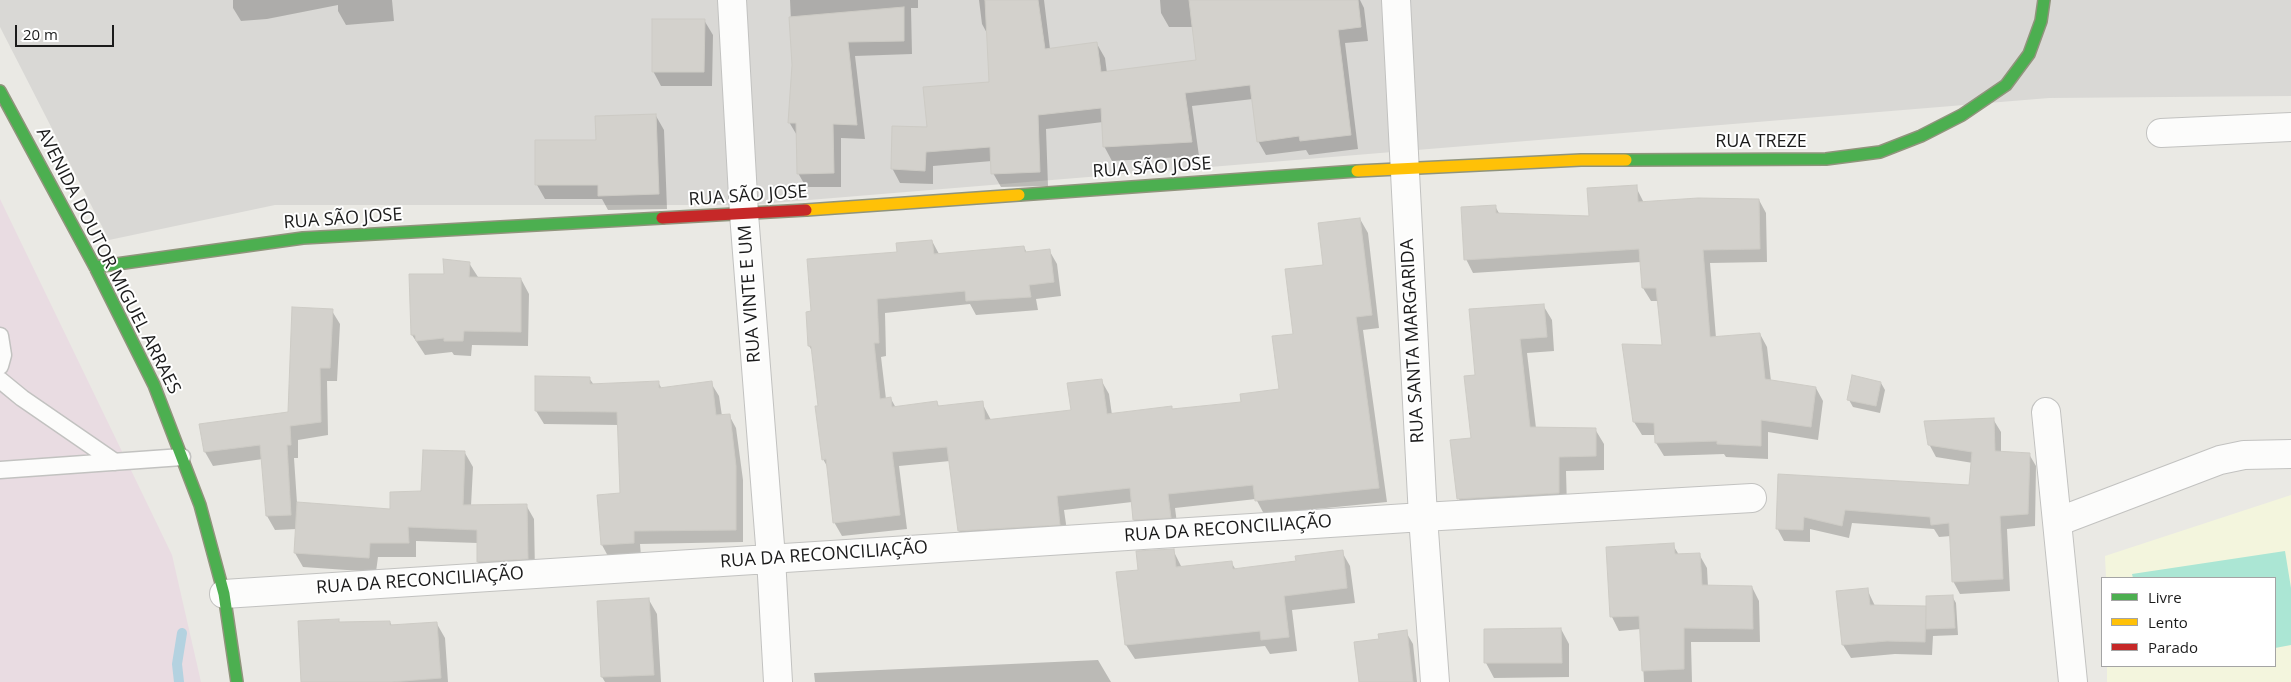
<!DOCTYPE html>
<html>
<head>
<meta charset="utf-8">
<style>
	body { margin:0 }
	#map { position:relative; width:2291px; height:682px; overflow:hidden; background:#eae9e4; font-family:"Open Sans",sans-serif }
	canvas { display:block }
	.legend { position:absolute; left:2101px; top:577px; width:175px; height:90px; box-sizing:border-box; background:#fff; border:1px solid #a4a4a4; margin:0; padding:6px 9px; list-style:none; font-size:15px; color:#1b1b1b }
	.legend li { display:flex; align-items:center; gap:10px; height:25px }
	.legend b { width:25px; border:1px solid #a4a4a4 }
	.scale { position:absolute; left:15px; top:25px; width:99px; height:22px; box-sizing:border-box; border:2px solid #1b1b1b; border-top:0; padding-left:6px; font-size:15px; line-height:18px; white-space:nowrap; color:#1b1b1b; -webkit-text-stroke:4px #fff; paint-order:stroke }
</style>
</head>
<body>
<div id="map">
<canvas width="2291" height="682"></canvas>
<ul class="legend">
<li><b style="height:6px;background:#4caf50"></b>Livre</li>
<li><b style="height:6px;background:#ffc107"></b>Lento</li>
<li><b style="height:6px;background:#c62828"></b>Parado</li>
</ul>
<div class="scale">20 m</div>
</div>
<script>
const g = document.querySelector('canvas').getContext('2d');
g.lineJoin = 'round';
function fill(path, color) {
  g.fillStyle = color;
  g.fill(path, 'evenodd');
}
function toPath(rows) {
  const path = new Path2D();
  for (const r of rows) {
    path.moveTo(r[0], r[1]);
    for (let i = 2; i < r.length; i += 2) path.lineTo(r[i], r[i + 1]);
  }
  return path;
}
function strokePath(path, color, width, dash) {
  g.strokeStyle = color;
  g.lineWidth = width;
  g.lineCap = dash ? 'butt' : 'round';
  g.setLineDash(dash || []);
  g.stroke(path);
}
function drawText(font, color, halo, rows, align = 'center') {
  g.font = font + ' "Open Sans",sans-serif';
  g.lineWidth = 4;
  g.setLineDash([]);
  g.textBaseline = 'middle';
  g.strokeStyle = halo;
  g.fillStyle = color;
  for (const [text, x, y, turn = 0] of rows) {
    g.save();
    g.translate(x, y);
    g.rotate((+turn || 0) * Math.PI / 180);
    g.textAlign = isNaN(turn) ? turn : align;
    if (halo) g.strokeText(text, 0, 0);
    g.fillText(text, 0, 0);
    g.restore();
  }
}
fill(toPath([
	[0,0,2291,0,2291,96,2049,98,748,205,275,205,109,240,0,27]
]), '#d9d8d5');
fill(toPath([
	[0,199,172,555,201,682,0,682]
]), '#e9dce2');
fill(toPath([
	[2291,495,2291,682,2107,682,2107,666,2275,666,2275,578,2106,578,2105,556]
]), '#f3f5dd');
fill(toPath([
	[2285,551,2291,588,2291,645,2275,648,2275,578,2133,578,2132,574]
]), '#abe6d4');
fill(toPath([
	[233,0,392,0,394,21,346,25,338,11,338,5,267,19,241,21,233,8],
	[790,0,918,0,918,8,911,8,912,54,855,56,865,139,841,138,841,187,806,187,798,173,798,137,789,122,793,65],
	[979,0,1044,0,1050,49,1097,44,1105,58,1107,73,1198,62,1194,27,1169,27,1161,13,1160,0,1360,0,1364,8,1368,41,1345,43,1358,149,1309,155,1306,150,1266,155,1258,141,1253,99,1192,106,1199,156,1112,161,1104,146,1103,122,1046,129,1048,186,1001,187,993,173,992,161,933,166,933,184,900,183,892,168,928,128,990,83,988,35,982,24],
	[704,20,713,35,712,86,661,86,653,71],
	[656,116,664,130,667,209,608,210,602,199,545,199,537,185,598,142],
	[1636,187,1644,203,1759,200,1766,213,1767,262,1710,263,1716,338,1760,334,1767,347,1771,381,1816,388,1823,401,1818,440,1768,432,1768,459,1726,457,1724,454,1664,456,1656,443,1656,435,1642,435,1634,422,1663,346,1659,301,1651,301,1643,288,1641,262,1473,273,1466,259,1495,206,1500,215,1590,218],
	[1360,219,1368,233,1379,328,1363,330,1387,502,1264,514,1256,499,1175,508,1178,531,1142,533,1134,520,1132,502,1064,510,1068,538,967,545,959,531,950,461,899,466,907,529,842,536,834,522,828,468,823,459,820,407,813,352,809,346,812,313,898,253,932,241,939,254,1024,247,1027,253,1049,250,1057,264,1061,296,1036,299,1038,310,976,315,970,304,885,313,886,356,881,357,886,399,891,399,896,408,937,402,939,407,982,403,991,420,1072,412,1101,380,1109,394,1112,415,1173,411,1243,403,1280,391,1294,335,1324,266],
	[469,263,478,277,521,279,529,294,528,346,472,345,471,356,454,355,452,352,425,355,412,335,445,275],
	[1543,305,1552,320,1554,351,1527,353,1536,428,1595,429,1604,444,1604,470,1566,471,1567,508,1467,513,1459,499,1452,442,1473,439,1476,376],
	[332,311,340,324,337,381,327,381,328,435,298,440,298,458,294,458,297,503,391,510,422,492,465,453,473,467,471,506,526,505,534,519,535,572,486,576,478,562,478,543,416,541,416,557,378,557,376,572,303,567,295,553,297,529,275,530,267,516,263,459,213,466,205,452,201,425,289,413],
	[536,377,589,378,594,385,658,382,662,389,711,383,719,396,722,416,729,415,736,428,743,480,743,542,640,544,641,556,609,558,602,545,621,494,619,425,544,424,536,411],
	[1881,383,1885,390,1880,413,1853,407,1849,400],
	[1993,419,2001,432,2001,453,2029,454,2036,466,2035,526,2007,529,2010,591,1960,594,1953,581,1951,536,1939,537,1934,529,1852,523,1849,538,1810,529,1810,542,1784,541,1777,528,1779,475,1970,486,1973,463,1936,457,1929,444],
	[1673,545,1679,555,1699,554,1707,568,1708,587,1752,587,1759,601,1760,642,1691,642,1692,682,1644,682,1641,629,1619,631,1612,617,1608,548],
	[1173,550,1182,568,1231,562,1236,570,1297,562,1342,552,1350,566,1355,603,1292,610,1297,651,1270,654,1265,646,1135,659,1126,645,1117,573,1140,571],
	[1867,589,1875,606,1925,607,1927,609,1952,596,1956,603,1958,635,1933,636,1932,655,1895,654,1851,658,1843,645,1837,592],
	[649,600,657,614,661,682,605,682,602,677],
	[338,620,340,623,390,622,392,626,437,624,445,638,448,682,303,682],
	[1561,629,1569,644,1569,677,1494,678,1486,663,1485,630],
	[1406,632,1413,644,1417,682,1360,682,1380,640],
	[1098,660,1111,682,815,682,814,673]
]), '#0003');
strokePath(toPath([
	[179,682,177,664,182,633]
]), '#b4d2e0', 10);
const building = toPath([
	[985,0,1038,0,1045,49,1097,42,1101,72,1196,60,1189,0,1358,0,1361,27,1338,30,1351,135,1300,141,1299,136,1257,142,1250,85,1185,93,1192,142,1103,147,1101,108,1038,115,1040,172,991,174,990,147,926,152,925,171,891,169,892,126,927,127,923,87,989,82,985,0],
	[904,7,904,41,848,42,857,125,833,124,834,173,797,174,796,123,788,123,792,65,789,17,904,7],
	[652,19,705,19,704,72,652,72,652,19],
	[656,114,659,194,598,196,598,185,535,185,535,140,596,140,595,116,656,114],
	[1637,185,1638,202,1698,198,1759,199,1760,249,1703,250,1710,337,1760,333,1765,379,1816,387,1811,427,1761,420,1761,446,1717,444,1717,441,1655,443,1654,423,1633,422,1622,344,1662,345,1656,288,1642,288,1639,249,1464,260,1461,207,1496,205,1496,213,1589,216,1587,188,1637,185],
	[1360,218,1372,315,1356,317,1379,488,1255,501,1253,485,1168,494,1171,518,1133,520,1130,488,1057,496,1060,525,958,531,947,447,892,452,900,515,833,523,826,459,822,460,815,406,818,406,811,346,808,346,806,312,811,311,807,259,897,252,896,243,932,240,934,254,1024,246,1025,252,1050,249,1054,282,1029,285,1031,297,966,301,965,291,877,299,879,343,874,343,880,399,891,397,892,407,937,401,938,406,983,401,985,420,1071,410,1067,383,1102,379,1107,414,1172,406,1172,409,1241,402,1240,394,1279,389,1272,336,1293,334,1285,269,1323,265,1318,223,1360,218],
	[443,259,470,262,469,277,521,278,521,332,464,331,463,341,444,341,444,338,416,341,415,335,411,335,409,274,444,274,443,259],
	[1544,304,1547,337,1520,339,1530,427,1596,428,1596,456,1559,457,1559,493,1457,499,1450,440,1471,438,1464,376,1475,375,1469,309,1544,304],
	[292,307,333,309,330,368,320,368,321,422,290,426,291,445,287,445,291,515,266,516,260,445,204,452,199,424,288,412,292,307],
	[1852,375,1881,382,1876,406,1847,400,1852,375],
	[535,376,590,377,590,384,659,381,659,388,712,381,716,415,730,414,736,466,736,530,634,531,634,543,601,545,597,495,620,493,617,412,535,411,535,376],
	[1994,418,1995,451,2030,453,2028,514,2000,516,2003,579,1952,582,1949,523,1931,525,1930,517,1845,510,1842,526,1804,517,1803,530,1776,529,1778,474,1969,485,1972,452,1928,445,1924,421,1994,418],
	[423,450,465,451,463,505,527,504,528,559,477,562,477,530,408,527,409,543,370,543,369,558,294,553,297,502,390,509,390,492,421,491,423,450],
	[1674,543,1675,554,1700,553,1702,585,1752,586,1753,629,1684,628,1684,669,1642,671,1639,616,1610,617,1606,547,1674,543],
	[1174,549,1176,567,1232,561,1233,569,1296,561,1295,556,1343,550,1347,588,1284,596,1289,637,1261,640,1260,631,1125,645,1116,572,1138,570,1136,551,1174,549],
	[1868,588,1870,605,1926,606,1925,642,1887,641,1842,645,1836,591,1868,588],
	[1953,595,1955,628,1926,629,1926,596,1953,595],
	[649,598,654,675,601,677,597,601,649,598],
	[339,619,339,622,390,621,390,625,437,622,441,678,391,682,301,682,298,621,339,619],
	[1561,628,1562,663,1484,663,1484,629,1561,628],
	[1407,630,1413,682,1359,682,1354,642,1379,639,1378,634,1407,630]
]);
fill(building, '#d3d1cc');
strokePath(building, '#cdcbc5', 1);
const lane = toPath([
	[0,336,3,355,0,366],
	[0,380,22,398,115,462],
	[0,470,182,457]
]);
const street = toPath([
	[732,0,744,214,771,558,778,682],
	[1396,0,1423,517,1435,682],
	[2161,133,2291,127],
	[2046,412,2073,682],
	[2057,522,2220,460,2244,455,2291,454],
	[224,594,1423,517,1752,498]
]);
const fast = toPath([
	[0,91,95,267,154,385,200,505,224,594,237,682],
	[1626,160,1826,159,1880,152,1921,136,1962,115,2006,85,2029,54,2041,21,2044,0],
	[1019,195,1357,171],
	[95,267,303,238,662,218]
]);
const slow = toPath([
	[1357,171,1581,160,1626,160],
	[806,210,1019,195]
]);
const jam = toPath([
	[662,218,806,210]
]);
strokePath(lane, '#c2c2c0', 19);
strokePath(street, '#c2c2c0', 30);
strokePath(fast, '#90947c', 14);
strokePath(slow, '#90947c', 14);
strokePath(jam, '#90947c', 14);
strokePath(lane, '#fcfcfb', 16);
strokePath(street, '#fcfcfb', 28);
strokePath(fast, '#4caf50', 11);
strokePath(slow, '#ffc107', 11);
strokePath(jam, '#c62828', 11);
drawText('18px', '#1b1b1b', '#fff', [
	["RUA TREZE",1761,142],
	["RUA SÃO JOSE",1152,168,-4],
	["RUA SÃO JOSE",748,196,-4],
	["RUA SÃO JOSE",343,219,-4],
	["AVENIDA DOUTOR MIGUEL ARRAES",108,261,63],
	["RUA VINTE E UM",750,294,-94],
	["RUA SANTA MARGARIDA",1413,341,-93],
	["RUA DA RECONCILIAÇÃO",1228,529,-4],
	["RUA DA RECONCILIAÇÃO",824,555,-4],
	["RUA DA RECONCILIAÇÃO",420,581,-4]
]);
</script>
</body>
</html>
